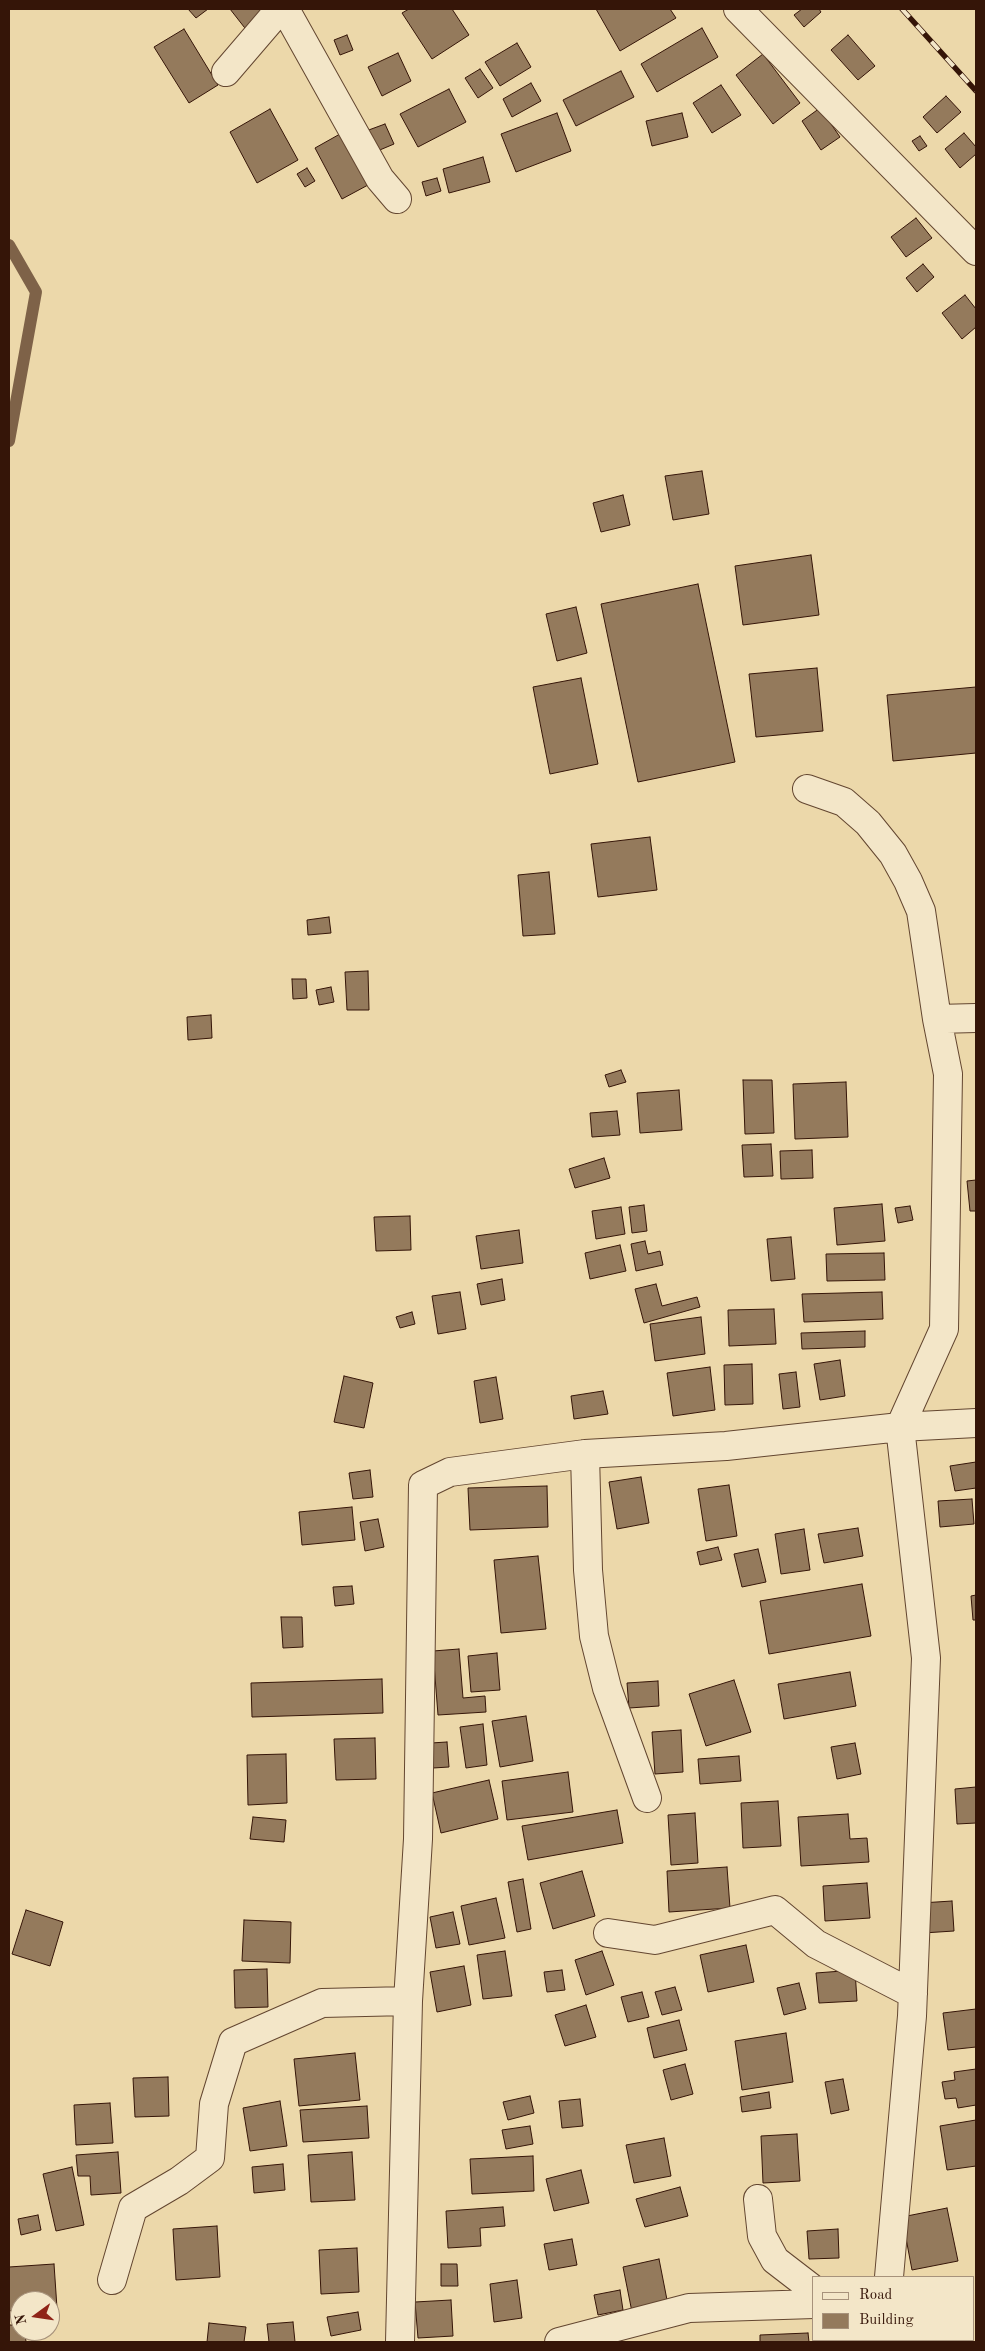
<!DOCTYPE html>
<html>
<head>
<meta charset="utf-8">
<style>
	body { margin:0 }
	#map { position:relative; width:985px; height:2351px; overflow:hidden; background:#ecd8aa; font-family:"Old Standard TT",serif }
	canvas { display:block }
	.frame { position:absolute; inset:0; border:10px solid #351508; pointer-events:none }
	.legend { position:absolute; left:812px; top:2276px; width:162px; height:65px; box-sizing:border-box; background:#f3e6c8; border:1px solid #a7927b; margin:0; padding:6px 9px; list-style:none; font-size:15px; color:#351508 }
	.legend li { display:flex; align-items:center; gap:10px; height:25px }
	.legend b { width:25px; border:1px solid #a7927b }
	.north { position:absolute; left:10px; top:2291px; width:50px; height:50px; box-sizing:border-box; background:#f3e6c8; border:1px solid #a7927b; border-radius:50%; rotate:256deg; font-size:14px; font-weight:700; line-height:20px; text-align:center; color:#351508 }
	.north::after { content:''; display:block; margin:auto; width:18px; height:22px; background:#8f2418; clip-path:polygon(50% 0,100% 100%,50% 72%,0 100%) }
</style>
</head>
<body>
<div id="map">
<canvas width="985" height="2351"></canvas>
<div class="frame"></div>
<ul class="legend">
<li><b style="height:6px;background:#f3e6c8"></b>Road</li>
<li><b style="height:14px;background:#947a5c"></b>Building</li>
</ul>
<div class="north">N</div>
</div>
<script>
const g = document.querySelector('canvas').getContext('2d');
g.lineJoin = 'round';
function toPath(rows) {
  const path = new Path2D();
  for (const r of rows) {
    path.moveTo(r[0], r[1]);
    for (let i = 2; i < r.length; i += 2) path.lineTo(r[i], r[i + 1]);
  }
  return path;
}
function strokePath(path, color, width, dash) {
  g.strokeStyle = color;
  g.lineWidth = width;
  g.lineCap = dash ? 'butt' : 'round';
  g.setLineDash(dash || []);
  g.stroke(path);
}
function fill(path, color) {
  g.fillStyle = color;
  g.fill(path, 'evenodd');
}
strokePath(toPath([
	[9,245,36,292,9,441]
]), '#7e6248', 12);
const building = toPath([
	[188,9,208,9,196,18,188,9],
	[230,9,262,9,268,17,248,32,230,9],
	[409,9,452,9,469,35,432,59,402,13,409,9],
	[596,9,670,9,676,18,620,51,596,9],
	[802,9,819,9,821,12,804,27,794,15,802,9],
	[702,28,718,57,657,92,641,64,702,28],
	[184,29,218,85,189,103,154,47,184,29],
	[347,35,353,50,340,55,334,40,347,35],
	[848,35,875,66,858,80,831,50,848,35],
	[517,43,531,67,500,86,485,62,517,43],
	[398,53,411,81,382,96,368,67,398,53],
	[763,54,800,103,773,124,736,75,763,54],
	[480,69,493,88,478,98,465,78,480,69],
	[621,71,634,97,576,126,563,100,621,71],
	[531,83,541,101,512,117,503,99,531,83],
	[721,85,741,115,712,133,693,103,721,85],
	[449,89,466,122,418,147,400,114,449,89],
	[946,96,961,112,937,133,923,117,946,96],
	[820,108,840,137,821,150,802,121,820,108],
	[270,109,298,160,257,183,230,132,270,109],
	[557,113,571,151,516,172,501,134,557,113],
	[682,113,688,137,652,146,646,121,682,113],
	[385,124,394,144,375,152,366,131,385,124],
	[964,133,976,147,976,154,960,168,945,149,964,133],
	[340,134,368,185,342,199,315,148,340,134],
	[920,136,927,146,919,151,912,141,920,136],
	[483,157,490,182,449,193,443,169,483,157],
	[307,168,315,181,305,187,297,174,307,168],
	[437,178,441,191,426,196,422,182,437,178],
	[916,218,932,238,906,257,891,237,916,218],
	[923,264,934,277,917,292,906,278,923,264],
	[965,295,976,309,976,327,962,339,942,313,965,295],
	[702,471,709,514,673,520,665,476,702,471],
	[623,495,630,525,601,532,593,503,623,495],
	[811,555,819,615,743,625,735,566,811,555],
	[698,584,735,762,638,782,601,604,698,584],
	[576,607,587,653,557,661,546,614,576,607],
	[817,668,823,731,756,737,749,674,817,668],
	[581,678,598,764,550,774,533,687,581,678],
	[976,687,976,753,893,761,887,695,976,687],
	[650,837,657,890,598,897,591,844,650,837],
	[549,872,555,934,523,936,518,875,549,872],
	[329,917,331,933,308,935,307,920,329,917],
	[368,971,369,1010,347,1010,345,972,368,971],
	[292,979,306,979,307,998,293,999,292,979],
	[331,987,334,1002,319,1005,316,990,331,987],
	[211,1015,212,1038,188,1040,187,1017,211,1015],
	[621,1070,626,1082,609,1087,605,1075,621,1070],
	[743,1080,772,1080,774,1133,745,1134,743,1080],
	[846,1082,848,1137,795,1139,793,1084,846,1082],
	[679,1090,682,1130,640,1133,637,1093,679,1090],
	[617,1111,620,1135,592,1137,590,1113,617,1111],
	[771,1144,773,1176,744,1177,742,1145,771,1144],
	[812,1150,813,1178,781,1179,780,1151,812,1150],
	[604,1158,610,1178,575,1188,569,1169,604,1158],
	[976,1180,976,1211,970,1211,967,1181,976,1180],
	[882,1204,885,1241,837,1245,834,1208,882,1204],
	[644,1205,647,1231,632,1233,629,1207,644,1205],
	[910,1206,913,1220,898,1223,895,1208,910,1206],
	[621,1207,625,1234,596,1239,592,1211,621,1207],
	[410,1216,411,1250,376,1251,374,1217,410,1216],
	[519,1230,523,1263,481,1269,476,1236,519,1230],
	[791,1237,795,1279,771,1281,767,1239,791,1237],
	[645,1241,648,1254,660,1251,663,1265,636,1271,631,1244,645,1241],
	[620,1245,626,1271,590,1279,585,1253,620,1245],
	[884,1253,885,1280,827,1281,826,1254,884,1253],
	[502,1279,505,1300,481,1305,477,1284,502,1279],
	[656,1284,662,1306,697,1297,700,1307,644,1323,635,1289,656,1284],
	[460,1292,466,1329,438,1334,432,1296,460,1292],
	[882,1292,883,1319,804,1322,802,1294,882,1292],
	[774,1309,776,1344,729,1346,728,1310,774,1309],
	[412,1312,415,1324,400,1328,396,1317,412,1312],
	[701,1317,705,1354,655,1361,650,1324,701,1317],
	[865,1331,865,1347,802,1349,801,1333,865,1331],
	[840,1360,845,1396,820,1400,814,1364,840,1360],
	[752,1364,753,1404,725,1405,724,1365,752,1364],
	[710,1367,715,1410,673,1416,667,1373,710,1367],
	[796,1372,800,1407,783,1409,779,1374,796,1372],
	[344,1376,373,1383,364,1428,334,1422,344,1376],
	[496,1377,503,1419,480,1423,474,1381,496,1377],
	[603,1391,608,1414,574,1419,571,1396,603,1391],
	[976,1462,976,1488,955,1491,950,1466,976,1462],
	[370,1470,373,1497,353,1499,349,1473,370,1470],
	[641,1477,649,1523,617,1529,609,1482,641,1477],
	[729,1485,737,1536,706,1541,698,1489,729,1485],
	[547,1486,548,1527,470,1530,468,1488,547,1486],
	[972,1499,974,1524,940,1527,938,1501,972,1499],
	[352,1507,355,1540,302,1545,299,1512,352,1507],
	[378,1519,384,1547,365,1551,360,1522,378,1519],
	[858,1528,863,1556,824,1563,818,1534,858,1528],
	[804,1529,810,1570,781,1574,775,1534,804,1529],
	[718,1547,722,1560,700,1565,697,1552,718,1547],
	[758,1549,766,1582,742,1587,734,1554,758,1549],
	[538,1556,546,1629,501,1633,494,1560,538,1556],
	[862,1584,871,1636,769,1654,760,1601,862,1584],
	[352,1586,354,1604,335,1606,333,1587,352,1586],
	[976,1595,976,1620,973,1620,971,1596,976,1595],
	[281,1617,302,1617,303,1647,283,1648,281,1617],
	[459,1649,463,1698,485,1696,486,1712,438,1715,433,1651,459,1649],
	[497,1653,500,1690,471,1692,468,1656,497,1653],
	[850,1672,856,1706,784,1719,778,1684,850,1672],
	[382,1679,383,1713,252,1717,251,1683,382,1679],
	[734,1680,751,1732,706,1746,689,1694,734,1680],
	[658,1681,659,1706,629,1708,627,1683,658,1681],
	[526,1716,533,1761,500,1767,492,1721,526,1716],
	[483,1724,487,1765,466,1768,460,1727,483,1724],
	[681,1730,683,1772,655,1774,652,1732,681,1730],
	[375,1738,376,1779,336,1780,334,1739,375,1738],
	[447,1742,449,1767,433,1768,431,1743,447,1742],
	[855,1743,861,1774,837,1779,831,1747,855,1743],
	[286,1754,287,1803,248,1805,247,1755,286,1754],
	[739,1756,741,1781,700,1784,698,1759,739,1756],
	[568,1772,573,1812,507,1820,502,1781,568,1772],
	[489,1780,498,1819,441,1833,432,1793,489,1780],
	[976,1787,976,1823,957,1824,955,1789,976,1787],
	[778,1801,781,1846,743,1848,741,1803,778,1801],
	[617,1810,623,1843,528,1860,522,1826,617,1810],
	[695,1813,698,1863,671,1865,668,1815,695,1813],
	[848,1814,850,1839,867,1838,869,1862,801,1866,798,1817,848,1814],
	[253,1817,286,1820,284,1842,250,1839,253,1817],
	[727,1867,730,1908,669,1912,667,1871,727,1867],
	[582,1871,595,1916,553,1929,540,1883,582,1871],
	[523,1879,531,1929,517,1932,508,1882,523,1879],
	[867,1883,870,1918,825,1921,823,1886,867,1883],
	[496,1898,505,1938,469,1945,461,1906,496,1898],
	[952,1901,954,1931,923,1933,921,1903,952,1901],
	[26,1910,63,1922,50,1966,12,1954,26,1910],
	[453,1912,460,1944,436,1948,430,1917,453,1912],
	[244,1920,291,1922,290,1963,242,1961,244,1920],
	[746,1945,754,1982,708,1992,700,1955,746,1945],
	[505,1951,512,1996,483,1999,477,1955,505,1951],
	[602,1951,614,1985,586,1995,575,1960,602,1951],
	[464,1966,471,2005,437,2012,430,1972,464,1966],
	[267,1969,268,2007,235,2008,234,1970,267,1969],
	[562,1970,565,1990,547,1992,544,1972,562,1970],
	[855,1970,857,2001,819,2003,816,1973,855,1970],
	[799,1983,806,2009,784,2015,777,1988,799,1983],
	[675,1987,682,2010,662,2015,655,1992,675,1987],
	[642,1992,649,2017,628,2022,621,1997,642,1992],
	[586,2005,596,2037,565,2046,555,2015,586,2005],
	[976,2009,976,2047,948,2050,943,2013,976,2009],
	[679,2020,687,2050,654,2058,647,2028,679,2020],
	[786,2033,793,2082,742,2090,735,2041,786,2033],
	[355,2053,360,2100,299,2106,294,2059,355,2053],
	[685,2064,693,2094,671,2100,663,2070,685,2064],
	[976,2069,976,2105,958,2108,956,2098,945,2099,942,2082,955,2080,954,2072,976,2069],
	[168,2077,169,2116,135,2117,133,2078,168,2077],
	[843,2079,849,2110,831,2114,825,2082,843,2079],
	[769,2092,771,2108,742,2112,740,2097,769,2092],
	[530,2096,534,2113,508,2120,503,2102,530,2096],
	[580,2099,583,2126,562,2128,559,2101,580,2099],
	[280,2101,287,2146,250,2151,243,2108,280,2101],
	[110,2103,113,2143,76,2145,74,2105,110,2103],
	[367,2106,369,2138,303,2142,300,2110,367,2106],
	[976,2120,976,2166,947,2170,940,2126,976,2120],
	[530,2126,533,2144,506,2149,502,2130,530,2126],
	[797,2134,800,2181,763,2183,761,2136,797,2134],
	[664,2138,671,2176,634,2183,626,2145,664,2138],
	[118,2152,121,2193,91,2195,90,2176,78,2176,76,2155,118,2152],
	[352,2152,355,2200,311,2202,308,2155,352,2152],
	[533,2156,534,2191,472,2194,470,2159,533,2156],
	[283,2164,285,2190,254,2193,252,2167,283,2164],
	[72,2167,84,2225,56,2231,43,2174,72,2167],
	[581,2170,589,2203,554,2211,546,2179,581,2170],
	[680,2187,688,2216,645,2227,636,2199,680,2187],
	[503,2207,505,2226,480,2228,481,2246,448,2248,446,2211,503,2207],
	[947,2208,958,2261,912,2270,902,2217,947,2208],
	[38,2215,41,2230,21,2235,18,2219,38,2215],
	[217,2226,220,2277,176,2280,173,2229,217,2226],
	[838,2229,839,2258,809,2259,807,2231,838,2229],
	[572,2239,577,2265,549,2270,544,2244,572,2239],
	[357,2248,359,2292,321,2294,319,2250,357,2248],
	[659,2259,668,2305,632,2312,623,2267,659,2259],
	[54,2264,57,2308,50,2309,50,2301,20,2301,20,2310,9,2311,9,2267,54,2264],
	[441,2264,457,2264,458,2286,441,2286,441,2264],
	[517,2280,522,2318,494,2322,490,2284,517,2280],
	[620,2290,623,2310,598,2315,594,2295,620,2290],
	[451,2300,453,2336,418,2338,415,2302,451,2300],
	[358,2312,361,2330,331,2336,327,2317,358,2312],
	[293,2322,295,2342,269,2342,267,2324,293,2322],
	[209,2323,246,2327,244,2342,207,2342,209,2323],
	[9,2325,20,2325,20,2331,25,2331,26,2342,9,2342,9,2325],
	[808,2333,809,2342,760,2342,760,2335,808,2333]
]);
fill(building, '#947a5c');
strokePath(building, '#351508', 1);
const street = toPath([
	[285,9,380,179,397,199],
	[738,9,976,251],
	[226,72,280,9],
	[807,789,844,802,868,823,893,854,908,881,921,911,937,1019],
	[585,1454,588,1570,594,1636,607,1688,647,1798],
	[608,1933,655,1940,775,1910,816,1944,913,1994],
	[758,2199,762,2236,775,2260,814,2290],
	[889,2277,912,2016,926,1658,900,1427,944,1329,948,1074,937,1019,976,1018],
	[112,2280,133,2208,179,2181,210,2158,214,2104,233,2042,322,2003,408,2001],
	[400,2342,408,2001,418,1839,423,1485,450,1472,585,1454,726,1446,900,1427,976,1423],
	[559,2342,689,2308,814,2304],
	[881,2342,882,2340]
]);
strokePath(street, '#634630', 30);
strokePath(street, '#f3e6c8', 28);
const rail = toPath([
	[902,9,976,91]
]);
strokePath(rail, '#351508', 5.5);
strokePath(rail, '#f3e6c8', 4, [11]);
</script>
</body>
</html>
